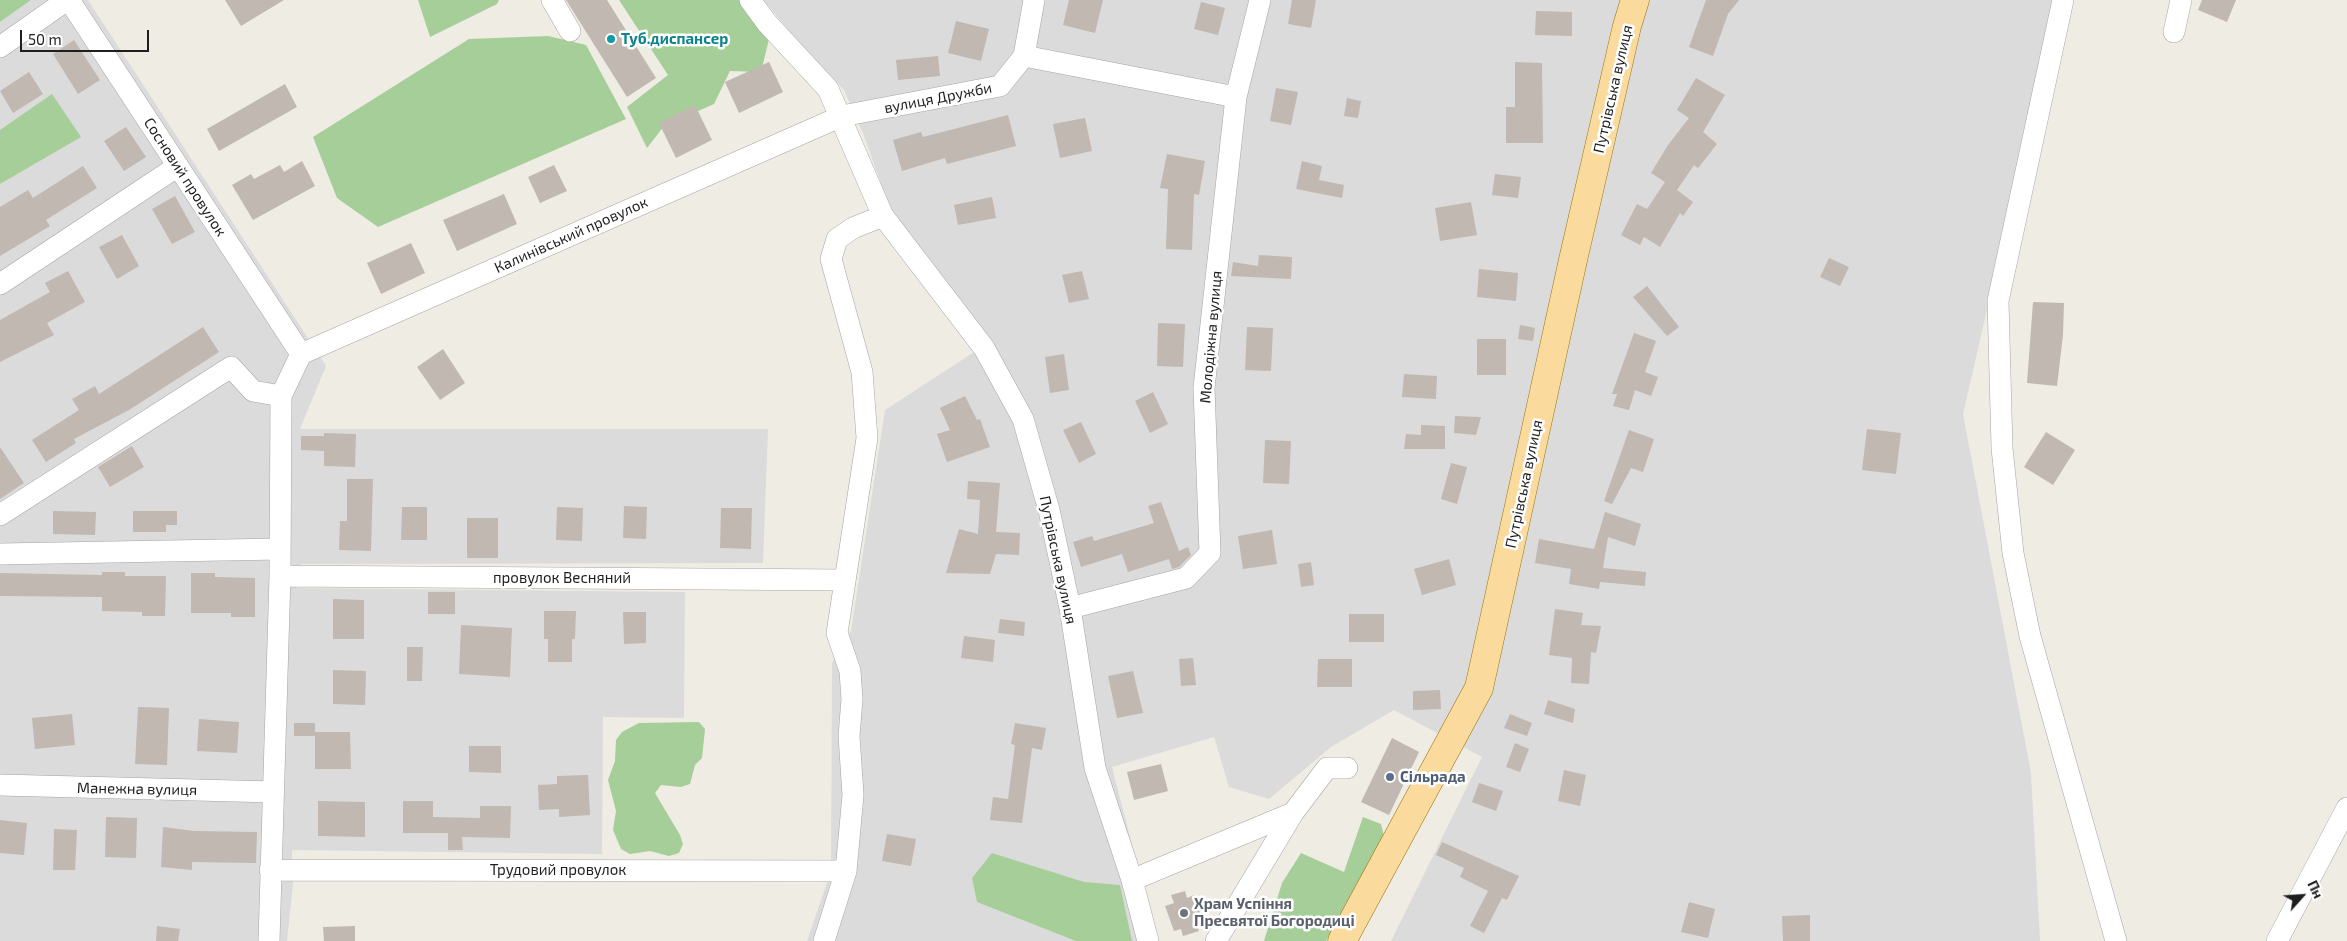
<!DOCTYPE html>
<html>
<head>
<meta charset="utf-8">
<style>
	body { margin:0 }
	#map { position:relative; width:2347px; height:941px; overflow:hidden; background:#efece4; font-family:"Exo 2",sans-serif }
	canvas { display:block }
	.north { position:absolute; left:2277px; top:871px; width:50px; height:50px; -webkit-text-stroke:4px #fff; paint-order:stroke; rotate:64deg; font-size:14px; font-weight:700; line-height:20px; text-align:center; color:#1e1e1e }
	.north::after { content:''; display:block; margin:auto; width:18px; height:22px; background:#1e1e1e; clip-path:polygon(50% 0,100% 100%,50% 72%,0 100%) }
	.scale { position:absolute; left:20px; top:30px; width:129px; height:22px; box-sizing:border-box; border:2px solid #1e1e1e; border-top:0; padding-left:6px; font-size:15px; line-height:18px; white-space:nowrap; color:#1e1e1e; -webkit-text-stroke:4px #fff; paint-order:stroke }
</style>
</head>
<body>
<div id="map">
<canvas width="2347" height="941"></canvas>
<div class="north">Пн</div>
<div class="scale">50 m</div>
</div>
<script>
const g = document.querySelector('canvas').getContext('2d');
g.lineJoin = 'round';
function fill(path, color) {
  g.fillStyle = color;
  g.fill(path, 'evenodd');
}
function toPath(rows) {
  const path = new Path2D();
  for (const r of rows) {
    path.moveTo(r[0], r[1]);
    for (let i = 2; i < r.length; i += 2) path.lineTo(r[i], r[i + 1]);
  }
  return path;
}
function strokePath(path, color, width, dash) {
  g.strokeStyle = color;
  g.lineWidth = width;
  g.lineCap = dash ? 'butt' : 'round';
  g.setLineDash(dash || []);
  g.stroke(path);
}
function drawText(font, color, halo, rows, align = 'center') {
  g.font = font + ' "Exo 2",sans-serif';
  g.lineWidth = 5;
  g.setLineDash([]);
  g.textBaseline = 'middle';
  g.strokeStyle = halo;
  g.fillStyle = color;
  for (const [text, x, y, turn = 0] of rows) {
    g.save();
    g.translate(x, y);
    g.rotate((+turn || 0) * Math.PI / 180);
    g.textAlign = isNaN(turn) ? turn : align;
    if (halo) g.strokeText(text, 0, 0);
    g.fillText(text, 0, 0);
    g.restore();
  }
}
fill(toPath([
	[31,0,88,0,326,366,300,429,768,429,763,563,301,564,296,588,685,592,684,718,603,717,602,854,292,850,293,884,287,941,0,941,0,22],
	[764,0,2058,0,1963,414,2031,773,2040,941,1391,941,1482,757,1394,710,1331,747,1269,799,1229,787,1214,737,1112,767,1157,941,807,941,831,871,832,663,851,631,885,410,988,343,890,209,863,133,844,90,795,38]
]), '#dcdbdb');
fill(toPath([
	[0,0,31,0,0,22],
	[418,0,499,0,497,4,430,37],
	[619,0,742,0,769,39,761,72,730,71,714,104,664,126,647,148,627,107,668,75],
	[548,36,586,45,626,119,378,227,337,198,313,137,469,39],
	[52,94,81,137,0,184,0,130],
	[699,722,705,729,702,758,695,765,690,784,681,787,661,785,655,793,680,835,683,844,679,853,669,856,650,851,630,854,621,849,613,830,616,811,608,780,615,761,616,740,622,732,639,723],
	[1363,817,1381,824,1384,836,1326,941,1264,941,1282,883,1301,853,1344,872],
	[992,853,1084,882,1120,885,1132,941,1076,941,977,902,972,878]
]), '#a5ce99');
fill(toPath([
	[225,0,284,0,241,26],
	[566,0,607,0,656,78,627,97],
	[1069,0,1103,0,1095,33,1063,25],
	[1292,0,1316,0,1311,28,1288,24],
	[1706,0,1739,0,1728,14,1713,56,1689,47],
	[2202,0,2236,0,2227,22,2198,10],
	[1201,2,1225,8,1218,35,1194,29],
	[1536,11,1572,12,1572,36,1535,35],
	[956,21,989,29,981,61,948,53],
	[74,40,100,80,78,94,53,54],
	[938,56,940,76,898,80,896,60],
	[769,62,783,92,739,113,725,82],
	[1515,62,1542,63,1543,143,1506,143,1506,107,1515,107],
	[29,72,43,94,13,113,0,91],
	[1696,78,1725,95,1703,132,1717,144,1698,168,1694,165,1677,190,1693,202,1683,216,1680,213,1660,247,1644,237,1640,245,1621,235,1637,204,1647,209,1665,182,1651,173,1668,145,1689,118,1677,110],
	[285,84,297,107,219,151,207,129],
	[1276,88,1298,92,1291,125,1270,121],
	[1347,98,1361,101,1358,118,1344,116],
	[695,105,712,140,676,158,659,123],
	[1008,115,1016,146,947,164,945,158,902,171,893,140,921,132,923,137],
	[1085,118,1092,151,1060,158,1053,124],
	[126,127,146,157,124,171,104,141],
	[1167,154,1205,161,1199,195,1194,194,1192,250,1166,249,1168,189,1160,188],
	[302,161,315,186,253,220,232,185,251,174,254,179,280,165,284,172],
	[1302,161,1322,166,1319,180,1344,185,1342,198,1296,189],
	[554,165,567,191,540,203,528,177],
	[83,166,97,188,46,220,50,226,0,256,0,207,28,190,33,198],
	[1495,174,1521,177,1518,198,1492,195],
	[504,194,517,224,457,251,443,220],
	[175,196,195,232,172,244,152,209],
	[992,197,996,218,958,225,954,205],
	[1471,202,1477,235,1440,241,1435,208],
	[122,235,139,266,117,279,99,247],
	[411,243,425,273,381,294,367,263],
	[1259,255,1292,257,1291,279,1231,276,1233,262,1258,266],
	[1829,258,1849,267,1840,286,1820,277],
	[1479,269,1518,273,1516,301,1477,297],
	[68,271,85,302,47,323,54,335,0,362,0,320,50,292,45,283],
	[1082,271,1089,299,1069,303,1062,275],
	[1647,286,1679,327,1667,336,1633,297],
	[2033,302,2064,303,2063,335,2057,386,2027,383],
	[1158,323,1185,324,1183,367,1157,366],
	[1520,325,1535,328,1533,341,1518,339],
	[203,327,219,352,129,410,74,439,76,443,46,462,32,440,79,410,72,399,95,386,99,394],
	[1247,327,1273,328,1271,371,1245,370],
	[1634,333,1656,341,1645,372,1658,377,1651,396,1635,390,1629,410,1613,406,1617,394,1612,394],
	[1477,339,1506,339,1506,375,1477,375],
	[443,349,465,383,440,400,417,367],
	[1064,354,1069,390,1050,393,1045,357],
	[1404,374,1437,376,1436,399,1402,397],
	[1153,392,1168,424,1150,433,1135,401],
	[965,396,977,420,980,419,990,447,947,462,937,434,950,430,940,408],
	[1455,416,1481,417,1476,435,1454,433],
	[1081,422,1096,454,1079,463,1063,430],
	[1421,425,1445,426,1445,449,1404,449,1406,434,1421,435],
	[1867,429,1901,433,1896,474,1862,470],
	[1629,430,1654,439,1643,472,1631,468,1612,504,1604,501],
	[2046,432,2075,450,2053,485,2024,467],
	[324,433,356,434,355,467,324,466,324,451,301,450,301,436,324,436],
	[1265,440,1291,441,1289,484,1263,483],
	[132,446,144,467,110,487,98,467],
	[0,447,24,483,0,499],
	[1451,463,1467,467,1457,504,1441,499],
	[347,479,373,479,371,551,339,550,340,521,347,521],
	[968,481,1000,483,996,532,1020,533,1019,555,996,554,990,574,946,573,959,529,978,534,980,500,967,499],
	[1161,502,1179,551,1188,547,1191,555,1179,567,1172,569,1169,559,1128,572,1122,554,1081,567,1073,542,1092,536,1094,541,1154,523,1148,506],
	[624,506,647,507,646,539,623,538],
	[402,507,427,507,427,540,401,540],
	[557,507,583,508,582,541,556,540],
	[721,508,752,508,751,549,720,548],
	[53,511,96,512,95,535,53,534],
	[133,511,177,511,177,525,166,525,166,532,133,532],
	[1605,512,1641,524,1635,546,1608,537,1603,568,1646,572,1645,586,1600,582,1599,589,1569,584,1571,569,1535,563,1539,539,1594,549],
	[467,518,498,518,498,558,467,558],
	[1272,530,1277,564,1243,569,1238,536],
	[1449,559,1456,585,1422,595,1414,569],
	[1311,562,1314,585,1301,587,1298,564],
	[102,572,125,572,125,576,166,576,165,616,142,616,142,612,102,611,102,597,0,596,0,573,102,575],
	[191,573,215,573,215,577,255,578,255,617,231,617,231,613,191,613],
	[428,592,455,592,455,614,428,614],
	[333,599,364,600,364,639,333,639],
	[1555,609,1583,613,1581,625,1601,626,1596,653,1591,652,1589,684,1571,683,1572,658,1549,655],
	[544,611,576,611,575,639,572,639,572,662,548,662,548,639,544,639],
	[623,612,646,612,646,643,624,644],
	[1349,614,1384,614,1384,642,1349,642],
	[1000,619,1025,622,1024,636,998,633],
	[461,625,512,628,510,677,459,674],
	[964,636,995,640,993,662,961,658],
	[407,647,423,647,422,681,407,681],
	[1193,658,1196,685,1181,686,1179,659],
	[1318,659,1352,659,1352,687,1317,687],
	[333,670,366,671,365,705,333,704],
	[1133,671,1143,713,1117,718,1108,676],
	[1440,690,1441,709,1413,710,1413,691],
	[1548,700,1575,709,1573,723,1544,714],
	[138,707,169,708,167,765,135,764],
	[72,714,75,745,35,749,32,718],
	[1510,714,1532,723,1527,736,1504,728],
	[199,719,239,722,237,753,197,751],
	[294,723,315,723,315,736,294,736],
	[1015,723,1046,728,1042,750,1032,748,1022,823,990,820,993,797,1008,799,1015,745,1011,744],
	[315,732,350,732,351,769,315,769],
	[1392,738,1419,752,1389,815,1361,802],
	[1515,743,1529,749,1520,772,1506,767],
	[469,746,501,746,501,773,469,772],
	[1161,764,1168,791,1134,800,1127,772],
	[1564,770,1586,775,1580,806,1558,801],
	[588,775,590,815,559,817,559,809,539,810,538,785,557,784,557,776],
	[1479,783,1503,791,1496,811,1472,802],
	[318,801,365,802,365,837,318,836],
	[403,801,433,801,433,817,480,818,480,806,511,806,510,838,462,837,463,850,448,850,448,833,403,833],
	[106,817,137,818,136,858,105,857],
	[0,820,27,823,24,855,0,853],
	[163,827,194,831,257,832,256,863,192,862,192,870,161,867],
	[54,829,77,830,75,870,53,870],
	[887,834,916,839,911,866,882,861],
	[1442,842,1519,876,1507,900,1502,898,1484,933,1470,926,1488,891,1460,877,1464,868,1436,855],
	[1185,891,1187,898,1194,895,1203,921,1196,923,1199,931,1183,936,1181,929,1174,931,1165,906,1174,903,1171,895],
	[1689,902,1715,909,1708,938,1681,932],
	[1810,915,1810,941,1783,941,1782,916],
	[157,926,180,929,178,941,156,941],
	[355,926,355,941,324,941,323,927]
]), '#c0b8b1');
const minor = toPath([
	[69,0,301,354],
	[552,0,570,31],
	[750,0,767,23,828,89,883,216,984,348,1023,419,1049,510,1070,608,1095,768,1132,880,1148,941],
	[2063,0,1998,301,2002,448,2013,553,2030,636,2116,941],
	[2174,32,2181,0],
	[0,47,67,0],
	[1024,56,1236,97],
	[0,284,178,166],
	[301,354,842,116,1000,86,1024,56,1034,0],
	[0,515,231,367,253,391,281,396],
	[0,554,280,549],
	[280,576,845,580],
	[1070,608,1186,578,1210,553,1204,388,1236,97,1260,0],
	[0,785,274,792],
	[270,870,846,871],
	[1132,880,1293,813],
	[269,941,280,576,281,396,301,354],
	[824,941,846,871,853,795,849,736,852,699,850,671,837,633,867,438,862,372,831,259,837,239,853,228,883,216],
	[1216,941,1293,813,1327,768,1347,768],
	[2277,941,2347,808]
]);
const major = toPath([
	[1342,941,1479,688,1573,260,1627,26,1635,0]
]);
strokePath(minor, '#a5a5a5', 22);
strokePath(major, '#977101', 29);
strokePath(minor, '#fff', 21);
strokePath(major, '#fbda9d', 28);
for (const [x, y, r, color] of [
	[611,39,5,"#0f9aa8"],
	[1390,777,5,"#5c6f8a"],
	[1184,913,5,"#6b7280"]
]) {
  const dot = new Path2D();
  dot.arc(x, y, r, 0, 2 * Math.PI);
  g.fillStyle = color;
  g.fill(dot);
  strokePath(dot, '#fff', 2);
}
drawText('bold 15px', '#0d838f', '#fff', [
	["Туб.диспансер",621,39]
], 'left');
drawText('15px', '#1e1e1e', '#fff', [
	["Путрівська вулиця",1613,89,-77],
	["вулиця Дружби",938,98,-11],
	["Сосновий провулок",185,177,57],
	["Калинівський провулок",571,235,-24],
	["Молодіжна вулиця",1211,337,-85],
	["Путрівська вулиця",1524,484,-78],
	["Путрівська вулиця",1058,560,78],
	["провулок Весняний",562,578],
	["Манежна вулиця",137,789,1],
	["Трудовий провулок",558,870]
]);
drawText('bold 15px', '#4e5e75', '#fff', [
	["Сільрада",1400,777]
], 'left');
drawText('bold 15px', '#5b616d', '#fff', [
	["Храм Успіння",1194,904],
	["Пресвятої Богородиці",1194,921]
], 'left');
</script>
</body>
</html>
